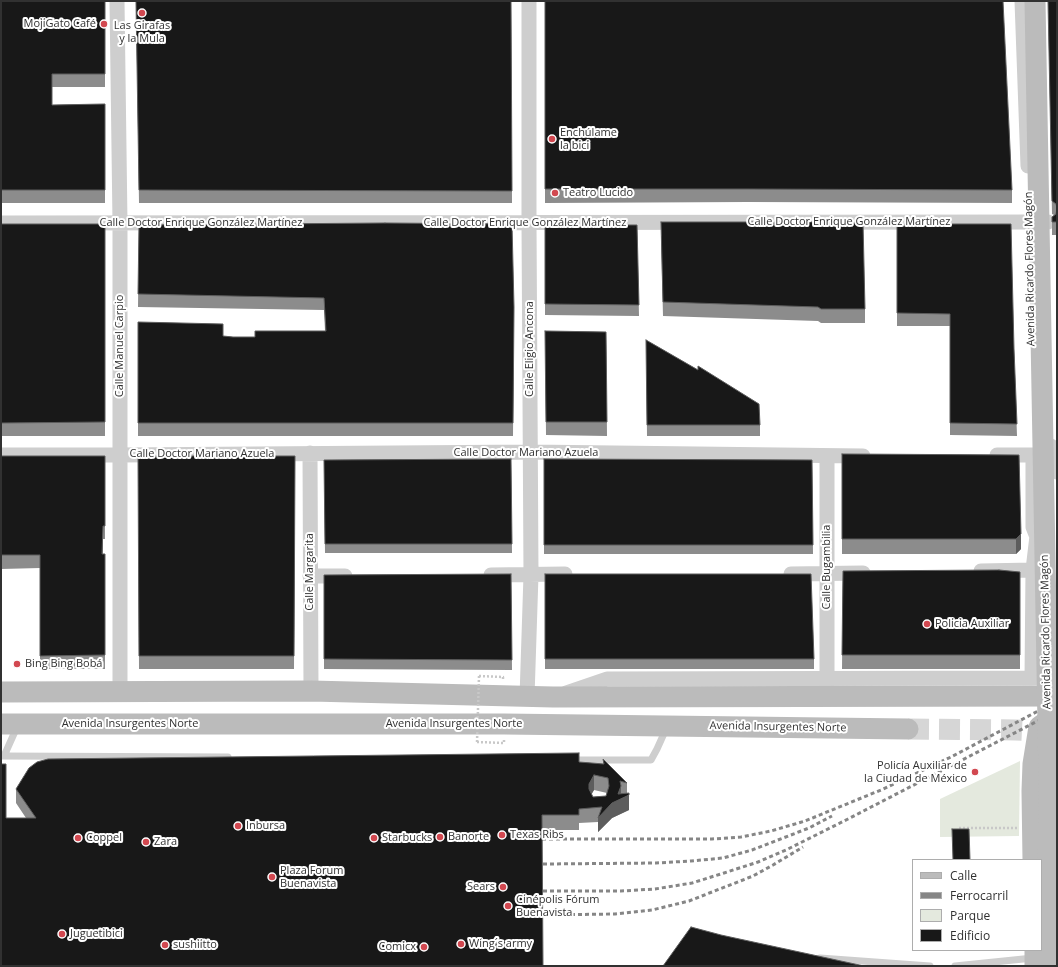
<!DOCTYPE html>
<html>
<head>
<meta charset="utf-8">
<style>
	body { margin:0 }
	#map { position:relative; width:1058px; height:967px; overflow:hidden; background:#fff; font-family:"Open Sans",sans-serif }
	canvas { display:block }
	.frame { position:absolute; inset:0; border:2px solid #313131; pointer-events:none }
	.legend { position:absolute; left:912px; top:859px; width:130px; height:92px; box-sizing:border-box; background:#fff; border:1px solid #adadad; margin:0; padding:5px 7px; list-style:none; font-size:12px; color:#313131 }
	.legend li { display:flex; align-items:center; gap:8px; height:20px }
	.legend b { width:20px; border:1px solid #adadad }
</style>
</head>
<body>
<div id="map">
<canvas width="1058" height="967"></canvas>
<div class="frame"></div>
<ul class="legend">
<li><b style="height:5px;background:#bbb"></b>Calle</li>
<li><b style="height:5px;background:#868686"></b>Ferrocarril</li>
<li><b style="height:11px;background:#e4e9de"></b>Parque</li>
<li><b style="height:11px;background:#181818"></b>Edificio</li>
</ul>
</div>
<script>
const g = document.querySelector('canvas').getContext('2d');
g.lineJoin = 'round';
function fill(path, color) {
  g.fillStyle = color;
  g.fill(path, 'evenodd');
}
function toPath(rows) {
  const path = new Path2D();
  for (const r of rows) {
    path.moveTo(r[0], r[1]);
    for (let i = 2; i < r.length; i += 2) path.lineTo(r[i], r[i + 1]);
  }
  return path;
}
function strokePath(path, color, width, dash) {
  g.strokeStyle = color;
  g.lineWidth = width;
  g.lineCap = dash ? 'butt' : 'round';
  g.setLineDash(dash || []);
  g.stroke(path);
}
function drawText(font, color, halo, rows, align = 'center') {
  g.font = font + ' "Open Sans",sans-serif';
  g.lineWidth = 4;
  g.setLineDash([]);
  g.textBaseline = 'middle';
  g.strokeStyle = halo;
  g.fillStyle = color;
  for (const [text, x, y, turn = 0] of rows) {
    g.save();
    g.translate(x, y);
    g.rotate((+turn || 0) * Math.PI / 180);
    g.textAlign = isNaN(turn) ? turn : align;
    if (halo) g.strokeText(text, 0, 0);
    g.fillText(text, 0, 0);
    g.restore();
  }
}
fill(toPath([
	[1020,761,1019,836,940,837,940,799]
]), '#e4e9de');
strokePath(toPath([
	[908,729,1015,730,1055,732]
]), '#d6d6d6', 21, [21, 10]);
strokePath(toPath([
	[479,676,503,677,503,680],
	[477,742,504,743,504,739],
	[959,832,959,828,1018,828]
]), '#c8c8c8', 2.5, [2, 2]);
strokePath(toPath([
	[1,756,228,757],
	[4,756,17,727],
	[570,760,651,760,657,749,666,729],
	[820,958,930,966],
	[955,966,1033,958]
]), '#cecece', 7);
strokePath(toPath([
	[117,1,120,223,120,691],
	[1022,1,1028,166],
	[1,223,1048,222],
	[1051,446,1052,455,1057,472],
	[310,453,311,691],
	[1,455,120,455,531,452,863,456],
	[997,455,1052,455],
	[1033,462,1033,527,1037,537],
	[981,571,1033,570],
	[791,574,863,573],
	[491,575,565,574],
	[310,576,345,576],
	[1032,678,1033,570,1037,536],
	[827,679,827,456],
	[566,693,607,679,1032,678,1053,677,1055,675],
	[527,697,531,575,529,223,529,1]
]), '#cecece', 15);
strokePath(toPath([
	[1,692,311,691,553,697,1057,696],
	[1,724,504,724,908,729],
	[1033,860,1032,791,1033,764,1039,727,1051,718,1056,717],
	[1035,966,1035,950]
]), '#bbb', 21);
strokePath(toPath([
	[542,839,712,839,741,837,771,831,805,821,881,790,951,757,1057,701],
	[543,864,656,863,691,861,723,858,752,850,809,828,832,816],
	[543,891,621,891,655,889,692,883,724,873,758,862,786,850,848,819,1057,711],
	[543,915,615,914,652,910,689,901,753,876,773,865,803,847]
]), '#868686', 3, [4, 3]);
strokePath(toPath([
	[477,742,479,676]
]), '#c8c8c8', 2.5, [2, 2]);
strokePath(toPath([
	[1035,1,1049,780,1047,966]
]), '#bbb', 21);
fill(toPath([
	[1,1,105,1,105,87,52,87,52,105,105,104,105,203,1,203],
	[136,1,511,1,512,203,139,203],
	[545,1,1012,190,1012,203,748,202,545,203],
	[1048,1,1057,1,1057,235,1052,235,1052,217,1054,215,1052,214],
	[1,224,105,224,105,436,1,436],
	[897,224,1014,349,1017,436,950,435,950,326,897,326],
	[139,225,514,307,513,436,138,436,138,322,223,336,233,337,255,337,325,331,324,310,138,307],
	[637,225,639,316,545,315,545,226,591,227],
	[661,236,865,309,865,323,821,323,818,321,663,316],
	[545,331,606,332,607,436,546,435],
	[646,340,698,370,760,425,760,436,647,436],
	[842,454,1019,455,1021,549,1016,554,842,554],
	[1,456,105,456,105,539,103,539,103,554,105,554,105,669,40,669,40,568,1,569],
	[138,456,295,456,294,669,139,669],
	[511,459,512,553,325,553,324,460],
	[544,459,812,460,813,554,544,554],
	[843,571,1020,572,1020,669,842,669],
	[511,574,512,670,324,669,324,575],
	[545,574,814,659,814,669,545,669],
	[603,759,627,783,627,794,629,810,612,818,598,832,598,822,579,823,579,830,542,830,6,818,26,818,16,803,16,789,579,762,603,764],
	[594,790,607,793,606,796,593,797,591,794]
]), '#8c8c8c');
fill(toPath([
	[1021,534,1021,549,1016,554,1016,539],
	[594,775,594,790,589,799,589,784],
	[621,786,621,799,629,795,629,810,612,818,598,832,598,818,618,794]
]), '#5d5d5d');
const building = toPath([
	[1,1,105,1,105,74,52,74,52,105,105,104,105,190,1,190,1,1],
	[136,1,511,1,512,191,139,190,136,1],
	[545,1,1003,1,1012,190,748,189,545,189,545,1],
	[1048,1,1057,1,1057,222,1052,222,1052,217,1056,214,1057,208,1056,204,1052,201,1048,1],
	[661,222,863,222,865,309,821,309,818,307,663,302,661,222],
	[385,223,512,224,514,307,513,423,138,423,138,322,223,324,223,336,233,337,255,337,255,331,326,331,324,298,138,294,139,225,385,223],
	[1,224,105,224,105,422,1,423,1,224],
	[897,224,1011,224,1014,349,1017,424,950,423,950,314,897,313,897,224],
	[591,225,637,225,639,305,545,304,545,226,591,227,591,225],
	[545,331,606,332,607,422,546,422,545,331],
	[646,340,698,370,698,366,759,404,760,425,647,425,646,340],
	[842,454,1019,455,1021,534,1016,539,842,539,842,454],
	[1,456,105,456,105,526,103,526,102,554,105,554,105,655,40,656,40,555,1,555,1,456],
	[138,456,295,456,294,656,139,656,138,456],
	[511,459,512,544,325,544,324,460,511,459],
	[544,459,812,460,813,545,544,545,544,459],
	[999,570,1020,572,1020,655,842,655,843,571,999,570],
	[511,574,512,660,324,659,324,575,511,574],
	[545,574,811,574,814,659,545,659,545,574],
	[579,753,579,762,604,764,603,759,627,783,620,781,621,786,618,794,629,793,629,795,612,803,598,818,602,807,579,809,579,815,542,815,543,966,1,966,1,764,6,764,6,818,36,818,16,789,29,768,37,762,48,759,579,753],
	[594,775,608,778,609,786,606,796,593,797,589,789,589,784,594,775],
	[952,829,969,829,970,860,953,860,952,829],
	[691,927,721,935,864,966,663,966,691,927]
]);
fill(building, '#181818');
strokePath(building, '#5d5d5d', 1);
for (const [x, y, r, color] of [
	[142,13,4,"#d24850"],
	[104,24,4,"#d24850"],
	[552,139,4,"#d24850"],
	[555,193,4,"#d24850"],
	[927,624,4,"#d24850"],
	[17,664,4,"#d24850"],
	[975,772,4,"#d24850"],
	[238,826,4,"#d24850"],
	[502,835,4,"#d24850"],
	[440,837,4,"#d24850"],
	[78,838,4,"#d24850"],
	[374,838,4,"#d24850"],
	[146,842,4,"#d24850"],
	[272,877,4,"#d24850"],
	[503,887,4,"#d24850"],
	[508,906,4,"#d24850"],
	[62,934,4,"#d24850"],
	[461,944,4,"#d24850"],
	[165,945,4,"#d24850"],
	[424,947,4,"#d24850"]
]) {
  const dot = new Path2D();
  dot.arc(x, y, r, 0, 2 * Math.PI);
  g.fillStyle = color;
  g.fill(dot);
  strokePath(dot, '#fff', 1.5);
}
drawText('11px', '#313131', '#fff', [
	["MojiGato Café",96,24,"right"],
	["Las Girafas",142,26,"center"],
	["y la Mula",142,39,"center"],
	["Enchúlame",560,133],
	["la bici",560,146],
	["Teatro Lucido",563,193],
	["Policia Auxiliar",935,624],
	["Bing Bing Bobá",25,664],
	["Policía Auxiliar de",967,766,"right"],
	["la Ciudad de México",967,779,"right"],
	["Inbursa",246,826],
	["Texas Ribs",510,835],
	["Banorte",448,837],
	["Coppel",86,838],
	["Starbucks",382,838],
	["Zara",154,842],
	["Plaza Forum",280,871],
	["Buenavista",280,884],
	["Sears",495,887,"right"],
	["Cinépolis Fórum",516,900],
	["Buenavista",516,913],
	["Juguetibici",70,934],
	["Wing´s army",469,944],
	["sushiitto",173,945],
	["Comicx",416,947,"right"]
], 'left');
drawText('11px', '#313131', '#fff', [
	["Calle Doctor Enrique González Martínez",849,222],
	["Calle Doctor Enrique González Martínez",201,223],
	["Calle Doctor Enrique González Martínez",525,223],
	["Avenida Ricardo Flores Magón",1030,269,-91],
	["Calle Manuel Carpio",120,346,-90],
	["Calle Eligio Ancona",530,349,-90],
	["Calle Doctor Mariano Azuela",526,453],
	["Calle Doctor Mariano Azuela",202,454],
	["Calle Bugambilia",827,567,-90],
	["Calle Margarita",310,572,-90],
	["Avenida Ricardo Flores Magón",1046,632,-91],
	["Avenida Insurgentes Norte",130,724],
	["Avenida Insurgentes Norte",454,724],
	["Avenida Insurgentes Norte",778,727,1]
]);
</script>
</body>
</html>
